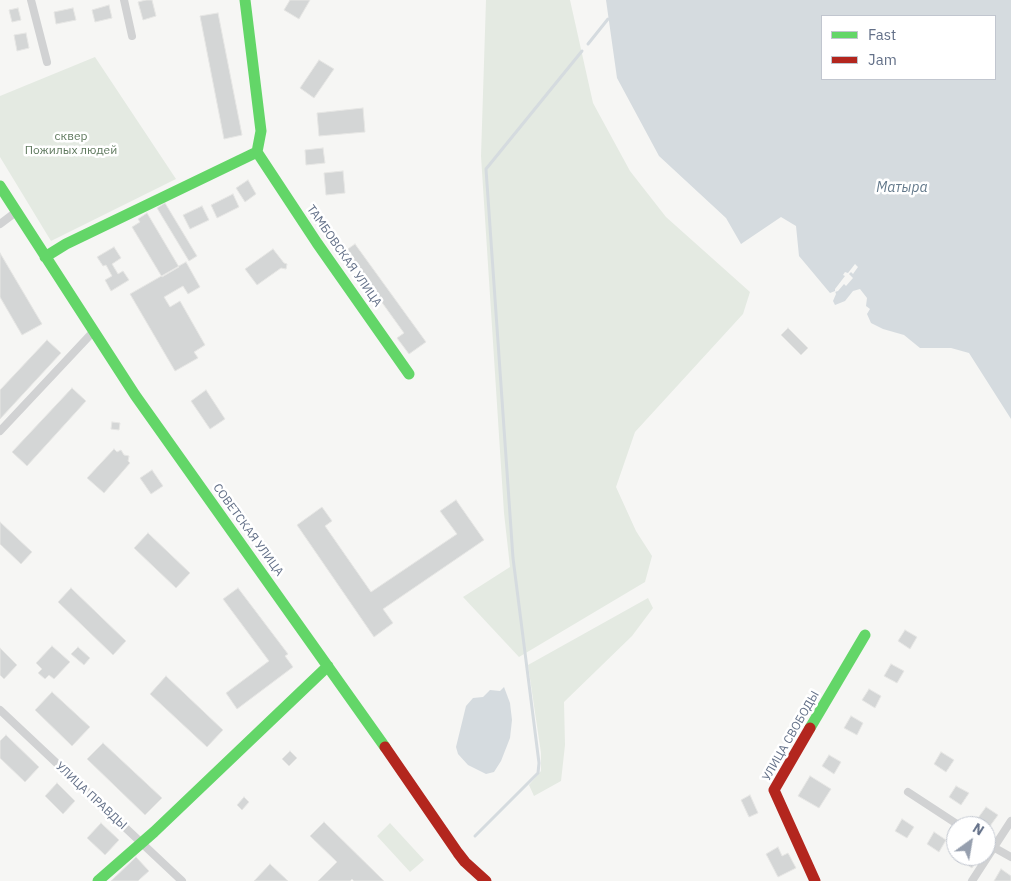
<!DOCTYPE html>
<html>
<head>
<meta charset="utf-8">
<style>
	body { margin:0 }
	#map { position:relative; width:1011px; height:881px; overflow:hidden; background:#f6f6f4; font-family:"IBM Plex Sans",sans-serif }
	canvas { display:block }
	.legend { position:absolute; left:821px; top:15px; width:175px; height:65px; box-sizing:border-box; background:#fff; border:1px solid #c1c6cf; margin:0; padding:6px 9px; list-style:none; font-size:15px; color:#637088 }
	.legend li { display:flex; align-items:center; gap:10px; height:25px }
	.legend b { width:25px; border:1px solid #c1c6cf }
	.north { position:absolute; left:946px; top:816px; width:50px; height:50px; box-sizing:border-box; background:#fff; border:1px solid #c1c6cf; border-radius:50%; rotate:32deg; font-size:14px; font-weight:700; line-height:20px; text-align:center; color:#637088 }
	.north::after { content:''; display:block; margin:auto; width:18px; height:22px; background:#969fae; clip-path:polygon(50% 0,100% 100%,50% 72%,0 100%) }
</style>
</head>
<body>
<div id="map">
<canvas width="1011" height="881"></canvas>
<ul class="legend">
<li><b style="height:6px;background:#63d668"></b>Fast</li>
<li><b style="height:6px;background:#b3261e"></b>Jam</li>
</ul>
<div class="north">N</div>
</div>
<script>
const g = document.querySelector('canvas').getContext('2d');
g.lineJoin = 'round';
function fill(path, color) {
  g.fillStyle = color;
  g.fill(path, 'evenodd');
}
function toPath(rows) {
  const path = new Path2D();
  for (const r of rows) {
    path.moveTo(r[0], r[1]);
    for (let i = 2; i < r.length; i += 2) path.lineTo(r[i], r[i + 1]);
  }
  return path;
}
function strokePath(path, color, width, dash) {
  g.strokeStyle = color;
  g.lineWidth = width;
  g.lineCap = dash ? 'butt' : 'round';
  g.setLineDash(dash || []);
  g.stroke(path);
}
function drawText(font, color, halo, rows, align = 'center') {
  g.font = font + ' "IBM Plex Sans",sans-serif';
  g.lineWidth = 5;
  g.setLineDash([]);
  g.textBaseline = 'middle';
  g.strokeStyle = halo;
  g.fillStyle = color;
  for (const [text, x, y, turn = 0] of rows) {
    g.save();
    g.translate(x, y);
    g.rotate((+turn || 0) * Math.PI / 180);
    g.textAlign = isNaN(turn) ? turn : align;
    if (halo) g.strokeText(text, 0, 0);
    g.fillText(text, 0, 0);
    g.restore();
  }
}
fill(toPath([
	[486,0,570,0,593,103,630,171,666,217,750,292,743,314,635,432,616,487,636,531,652,556,645,582,519,657,463,597,510,567,504,513,481,156],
	[95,57,176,179,51,241,0,157,0,96],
	[648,598,653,608,632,636,564,702,565,745,561,781,534,796,529,785,541,771,541,753,528,665],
	[390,823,424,860,410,872,377,836]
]), '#e4eae2');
fill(toPath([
	[606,0,1011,0,1011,419,969,353,951,348,920,348,904,335,883,329,871,323,867,314,870,309,866,306,867,298,860,289,853,291,845,301,835,305,833,301,836,294,835,291,830,293,799,256,796,226,781,217,741,244,726,218,659,156,617,78],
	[822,16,995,16,995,79,822,79],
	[504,687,510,703,512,720,510,738,501,761,494,772,486,774,468,765,458,754,456,747,466,706,473,698,483,697,490,690,500,691]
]), '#d5dbdf');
fill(toPath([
	[855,264,858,267,853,274,851,272,849,274,853,278,846,286,844,284,838,291,835,292,835,289,845,276,843,275,845,272,848,273]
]), '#f6f6f4');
strokePath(toPath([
	[588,44,608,19],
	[475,836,538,773,539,763,513,558,486,169,582,51]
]), '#d5dbdf', 3);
const building = toPath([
	[146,0,152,0,156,16,143,20,138,2,146,0],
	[290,0,310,0,299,19,284,10,290,0],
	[109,5,112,18,95,22,92,10,109,5],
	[18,8,21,20,12,22,9,10,18,8],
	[73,8,76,20,56,24,54,12,73,8],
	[218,13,242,135,224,139,200,16,218,13],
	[26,33,29,48,17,51,14,35,26,33],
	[319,60,334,69,314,98,300,88,319,60],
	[363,108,365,132,319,136,317,113,363,108],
	[323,148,325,163,306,165,305,150,323,148],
	[343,171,345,193,326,195,324,173,343,171],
	[248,180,256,194,245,202,236,188,248,180],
	[233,194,239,207,217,218,211,205,233,194],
	[165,203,197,256,189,261,157,208,165,203],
	[202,206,209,220,190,229,183,215,202,206],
	[147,213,179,267,162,277,132,227,140,222,138,219,147,213],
	[355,244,426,342,409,354,397,338,404,333,345,251,355,244],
	[114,247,121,258,112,264,118,274,123,271,129,280,111,291,105,280,112,276,106,265,103,266,97,257,114,247],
	[273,249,284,263,287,264,286,269,281,268,257,285,245,269,273,249],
	[0,253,42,324,22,335,0,297,0,253],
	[186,262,200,287,188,294,183,286,164,297,170,307,180,301,205,345,194,352,198,358,175,371,130,294,186,262],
	[788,328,808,348,801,355,781,335,788,328],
	[47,340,61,353,0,419,0,390,47,340],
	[72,388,86,401,27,466,12,452,72,388],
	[206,390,225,419,210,429,191,401,206,390],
	[112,422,120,423,119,430,111,429,112,422],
	[114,449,117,452,121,450,124,455,129,456,128,461,130,463,104,493,87,478,114,449],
	[152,470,163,486,151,494,140,478,152,470],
	[456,500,484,540,383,609,393,623,374,637,297,525,322,507,332,521,325,526,371,592,457,534,440,511,456,500],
	[0,522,32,552,21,564,0,544,0,522],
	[148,533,190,573,176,588,134,548,148,533],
	[71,588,126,641,113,655,58,602,71,588],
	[238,588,288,654,285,656,293,667,237,709,226,693,269,661,223,599,238,588],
	[905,630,917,637,910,649,898,641,905,630],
	[52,646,70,662,54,679,49,675,45,679,38,673,42,669,36,663,52,646],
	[78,647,90,658,84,665,71,654,78,647],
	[0,648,17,665,4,679,0,675,0,648],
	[891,664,904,671,897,683,884,676,891,664],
	[166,676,223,730,207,747,150,694,166,676],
	[869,689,881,696,875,708,862,700,869,689],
	[52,692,90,727,72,746,35,710,52,692],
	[851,716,863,723,857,735,844,728,851,716],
	[6,735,39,767,25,782,0,758,0,741,6,735],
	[103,743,162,798,145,815,87,759,103,743],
	[290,751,297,758,289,766,282,759,290,751],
	[941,752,954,760,946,772,934,764,941,752],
	[829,755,841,762,834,774,822,766,829,755],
	[810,776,831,789,819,808,798,796,810,776],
	[57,783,75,801,63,814,45,796,57,783],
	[956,786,969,793,961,805,949,797,956,786],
	[750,795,758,813,749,817,741,800,750,795],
	[244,797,249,802,242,810,237,805,244,797],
	[986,807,998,815,990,826,978,818,986,807],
	[902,819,914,827,907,838,895,831,902,819],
	[324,822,384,881,354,881,352,879,350,881,318,881,337,862,310,836,324,822],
	[101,823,119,840,105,855,87,838,101,823],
	[934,832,946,840,939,852,927,844,934,832],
	[778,847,782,856,788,853,796,868,778,877,766,854,778,847],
	[962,856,979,856,972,868,960,860,962,856],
	[136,857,149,871,140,879,138,881,111,881,136,857],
	[270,864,288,881,254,881,270,864],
	[1001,869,1011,876,1011,881,994,881,1001,869]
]);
fill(building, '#d4d6d6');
strokePath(building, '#e6e6e4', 1);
strokePath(toPath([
	[31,0,47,62],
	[124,0,132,36],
	[0,224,16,212],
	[0,431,93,332],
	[0,710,182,881],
	[908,792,960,826],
	[986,843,1011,857],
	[972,881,1011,821]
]), '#d1d2d3', 8);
strokePath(toPath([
	[245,0,261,131,257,152,317,243,409,374],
	[0,186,135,395,385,747],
	[45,257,66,244,257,152],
	[810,728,865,635],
	[98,881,154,832,328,666]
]), '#63d668', 11);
strokePath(toPath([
	[810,728,774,790,815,881],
	[385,747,458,853,465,862,486,881]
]), '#b3261e', 11);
drawText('12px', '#5f795e', '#fff', [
	["сквер",71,137],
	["Пожилых людей",71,151]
]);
drawText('12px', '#637088', '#fff', [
	["ТАМБОВСКАЯ УЛИЦА",344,256,55],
	["СОВЕТСКАЯ УЛИЦА",248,530,54],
	["УЛИЦА СВОБОДЫ",791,736,-60],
	["УЛИЦА ПРАВДЫ",91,796,43]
]);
drawText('italic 14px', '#63798b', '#fff', [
	["Матыра",902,188]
]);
</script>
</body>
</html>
